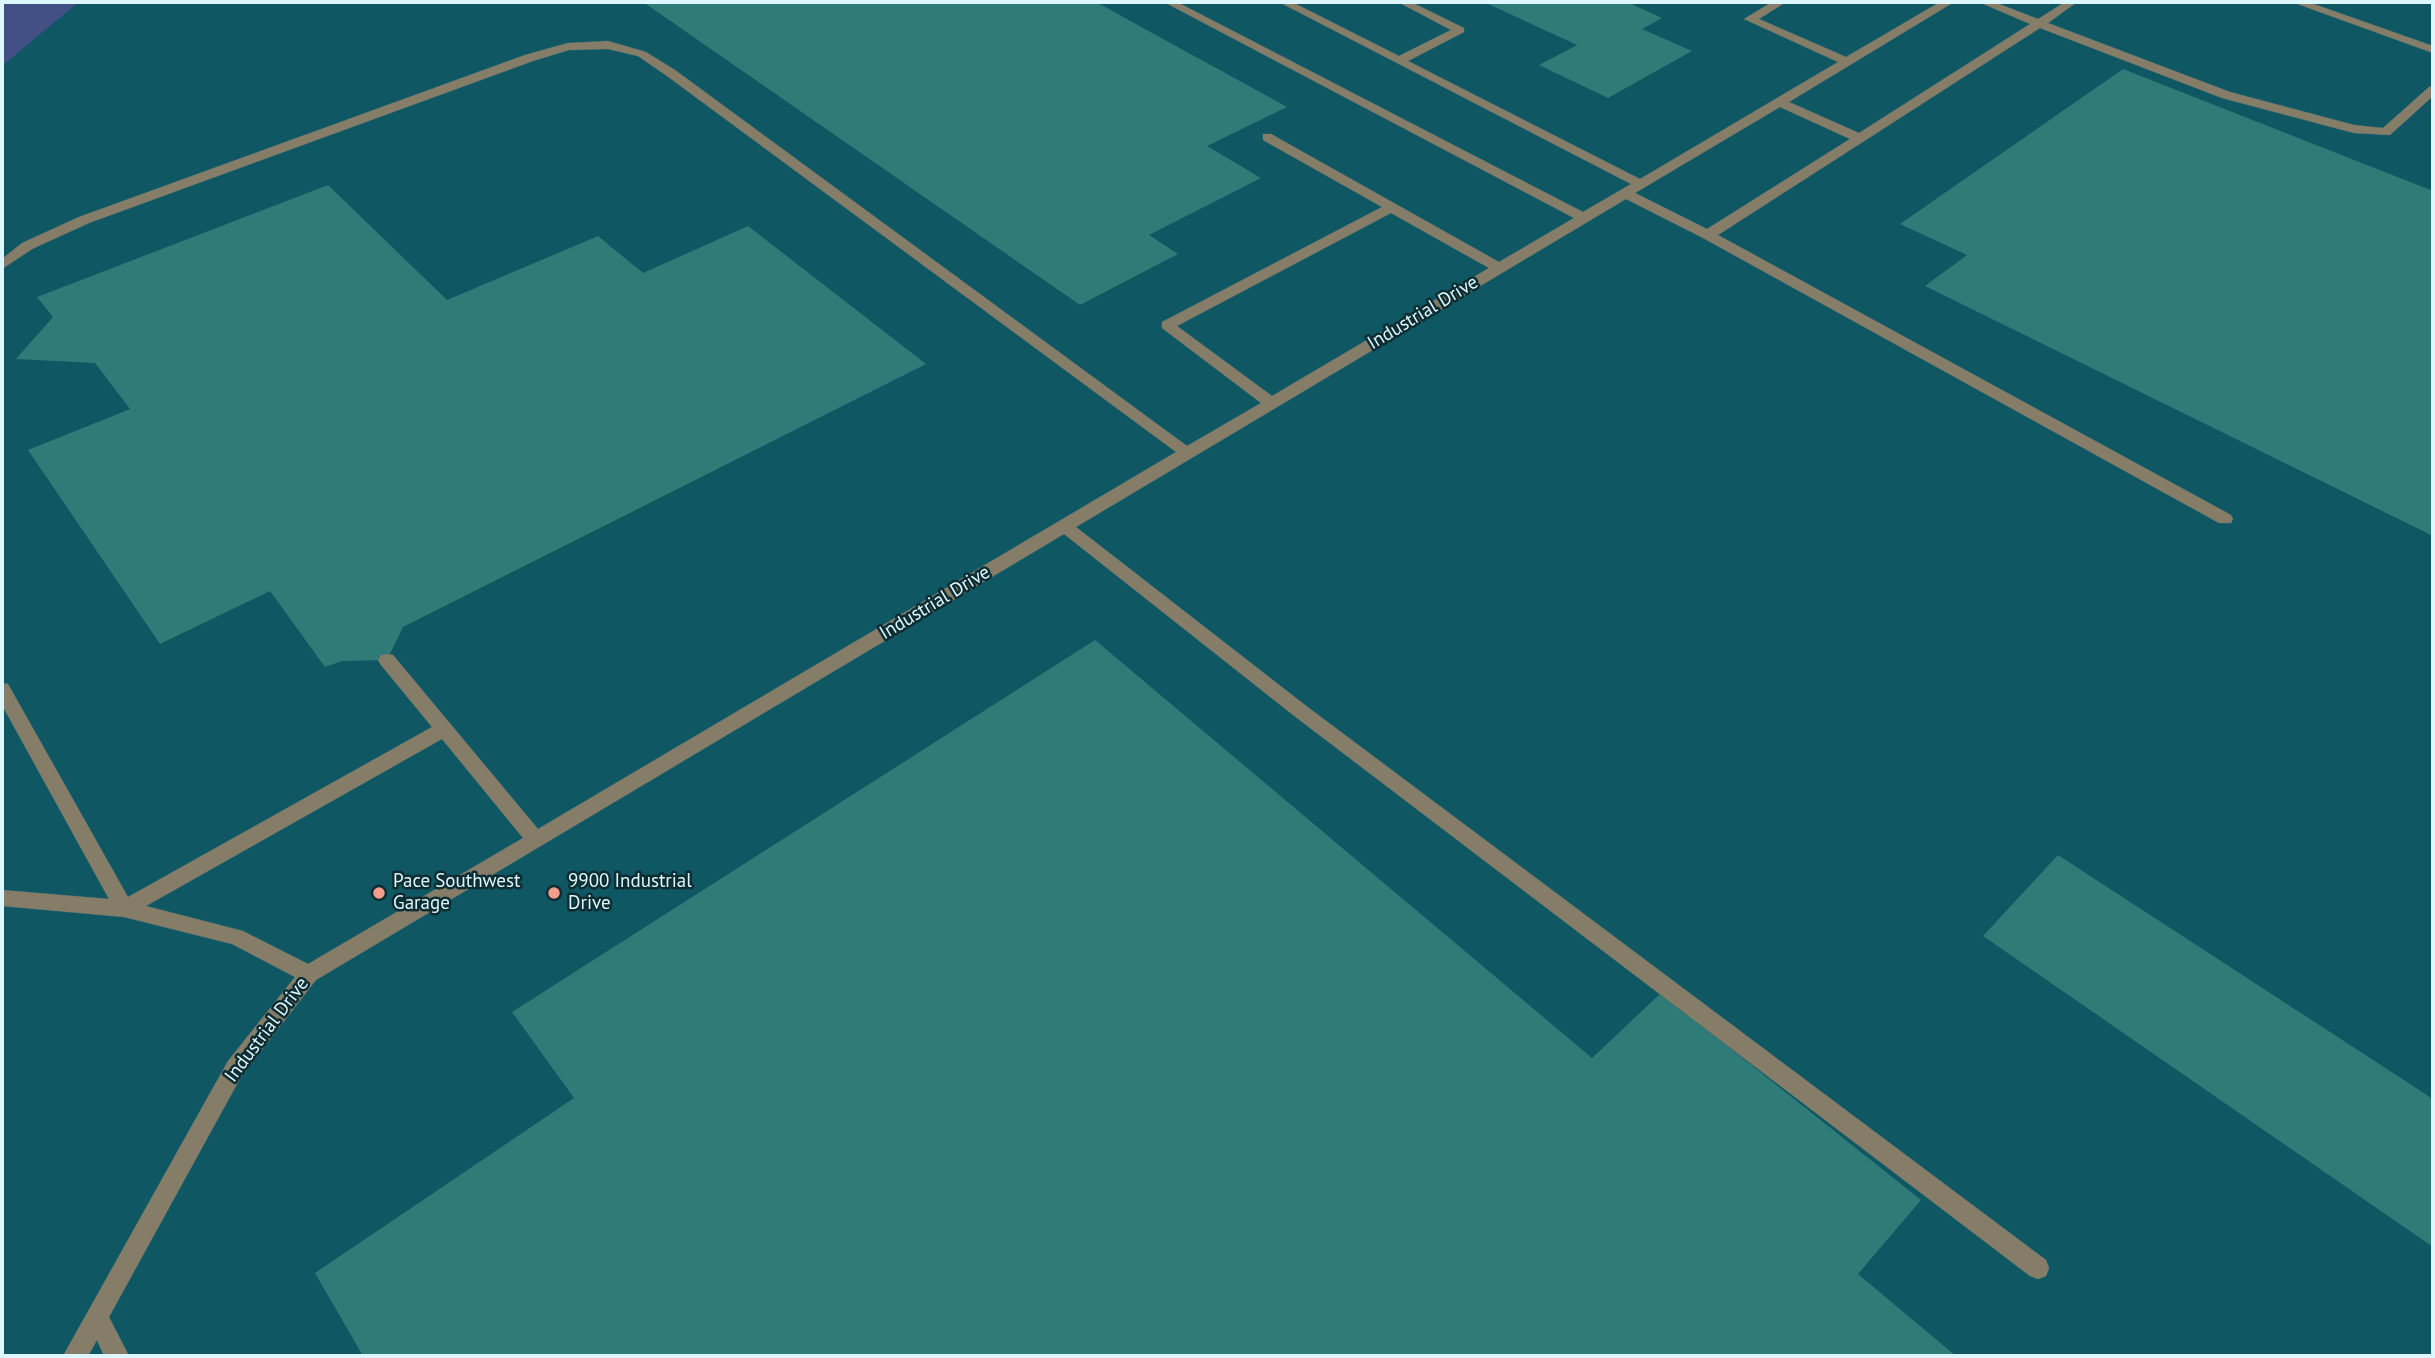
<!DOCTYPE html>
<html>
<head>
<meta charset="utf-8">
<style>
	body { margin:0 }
	#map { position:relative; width:2435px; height:1358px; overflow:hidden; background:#0d4a53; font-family:"PT Sans",sans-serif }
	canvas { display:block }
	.frame { position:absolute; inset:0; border:4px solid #dcf7fd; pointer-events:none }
</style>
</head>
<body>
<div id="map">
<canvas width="2435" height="1358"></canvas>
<div class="frame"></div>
</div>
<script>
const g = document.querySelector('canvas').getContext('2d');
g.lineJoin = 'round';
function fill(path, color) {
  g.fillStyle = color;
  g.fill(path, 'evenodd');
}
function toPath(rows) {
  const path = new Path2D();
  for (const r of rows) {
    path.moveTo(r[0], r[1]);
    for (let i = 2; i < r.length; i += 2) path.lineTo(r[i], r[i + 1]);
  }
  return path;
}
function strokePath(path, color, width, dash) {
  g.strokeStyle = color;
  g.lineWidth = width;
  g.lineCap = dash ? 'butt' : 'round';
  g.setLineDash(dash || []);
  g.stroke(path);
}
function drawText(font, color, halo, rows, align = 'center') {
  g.font = font + ' "PT Sans",sans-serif';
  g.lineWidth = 5;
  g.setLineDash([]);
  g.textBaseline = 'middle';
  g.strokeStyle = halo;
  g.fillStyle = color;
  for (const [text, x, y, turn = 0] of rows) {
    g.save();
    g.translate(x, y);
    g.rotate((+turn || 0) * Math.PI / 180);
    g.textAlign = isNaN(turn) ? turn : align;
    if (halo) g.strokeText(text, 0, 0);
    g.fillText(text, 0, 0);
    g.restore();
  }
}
fill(toPath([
	[79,2,2433,2,2433,1356,2,1356,2,66]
]), '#0f5763');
fill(toPath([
	[2,2,79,2,2,66]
]), '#425085');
fill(toPath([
	[643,2,1096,2,1287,107,1207,146,1261,178,1149,235,1178,254,1080,305],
	[1484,2,1627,2,1662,18,1642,29,1692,51,1608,98,1539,65,1577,45],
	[2123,69,2433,191,2433,536,1925,286,1967,255,1900,224],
	[328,185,447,300,598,236,643,273,748,226,926,364,403,627,387,660,342,661,325,667,270,591,160,644,28,450,130,409,95,363,16,359,53,317,37,297],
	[1095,640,1592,1058,1661,993,1921,1200,1858,1274,1956,1356,363,1356,315,1273,574,1098,512,1012],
	[2058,855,2433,1099,2433,1247,1983,936]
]), '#2e7b77');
const minor = toPath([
	[1164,2,1177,2,1583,212,1631,184,1279,2,1292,2,1399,56,1451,30,1398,2,1411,2,1464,28,1464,32,1408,61,1640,179,1838,62,1744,19,1772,2,1786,2,1759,19,1846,57,1940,2,1954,2,1789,102,1859,133,2030,24,1979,2,1994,2,2038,19,2065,2,2077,2,2048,23,2230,92,2354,125,2383,128,2429,87,2433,86,2433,96,2390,135,2354,133,2222,98,2040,28,1718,235,2231,515,2233,519,2231,523,2219,523,1703,238,1626,199,1076,527,1305,705,2046,1260,2049,1268,2046,1276,2038,1279,2030,1276,1293,715,1064,534,316,980,242,1075,109,1317,129,1356,104,1356,97,1340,88,1356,63,1356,228,1061,295,977,232,944,124,917,2,906,2,890,109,899,2,705,2,683,8,684,128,897,432,727,381,665,378,660,381,655,387,654,393,655,538,829,1176,452,667,76,638,56,608,49,569,50,533,61,89,223,32,249,2,269,2,259,22,243,79,217,525,55,568,43,608,41,646,52,675,70,1187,446,1261,403,1162,328,1162,322,1382,207,1263,140,1263,134,1271,134,1499,262,1574,218,1164,2],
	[1780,107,1850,139,1707,229,1635,193,1780,107],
	[1391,213,1489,268,1272,396,1177,326,1391,213],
	[442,739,523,838,308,964,243,931,146,906,442,739],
	[2292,2,2308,2,2433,46,2433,53,2292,2]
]);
strokePath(minor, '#326972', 1);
fill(minor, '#857d67');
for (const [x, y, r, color] of [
	[379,893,7,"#f49d8d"],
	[554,893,7,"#f49d8d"]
]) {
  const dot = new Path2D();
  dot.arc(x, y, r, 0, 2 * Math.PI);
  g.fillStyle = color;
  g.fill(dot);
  strokePath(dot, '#0e2d32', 2.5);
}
drawText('19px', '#dcf7fd', '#0e2d32', [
	["Industrial Drive",1423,313,-31],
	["Industrial Drive",935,603,-31],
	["Industrial Drive",267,1030,-53]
]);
drawText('19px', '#dcf7fd', '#0e2d32', [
	["Pace Southwest",393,882],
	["Garage",393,904],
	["9900 Industrial",568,882],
	["Drive",568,904]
], 'left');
</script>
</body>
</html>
